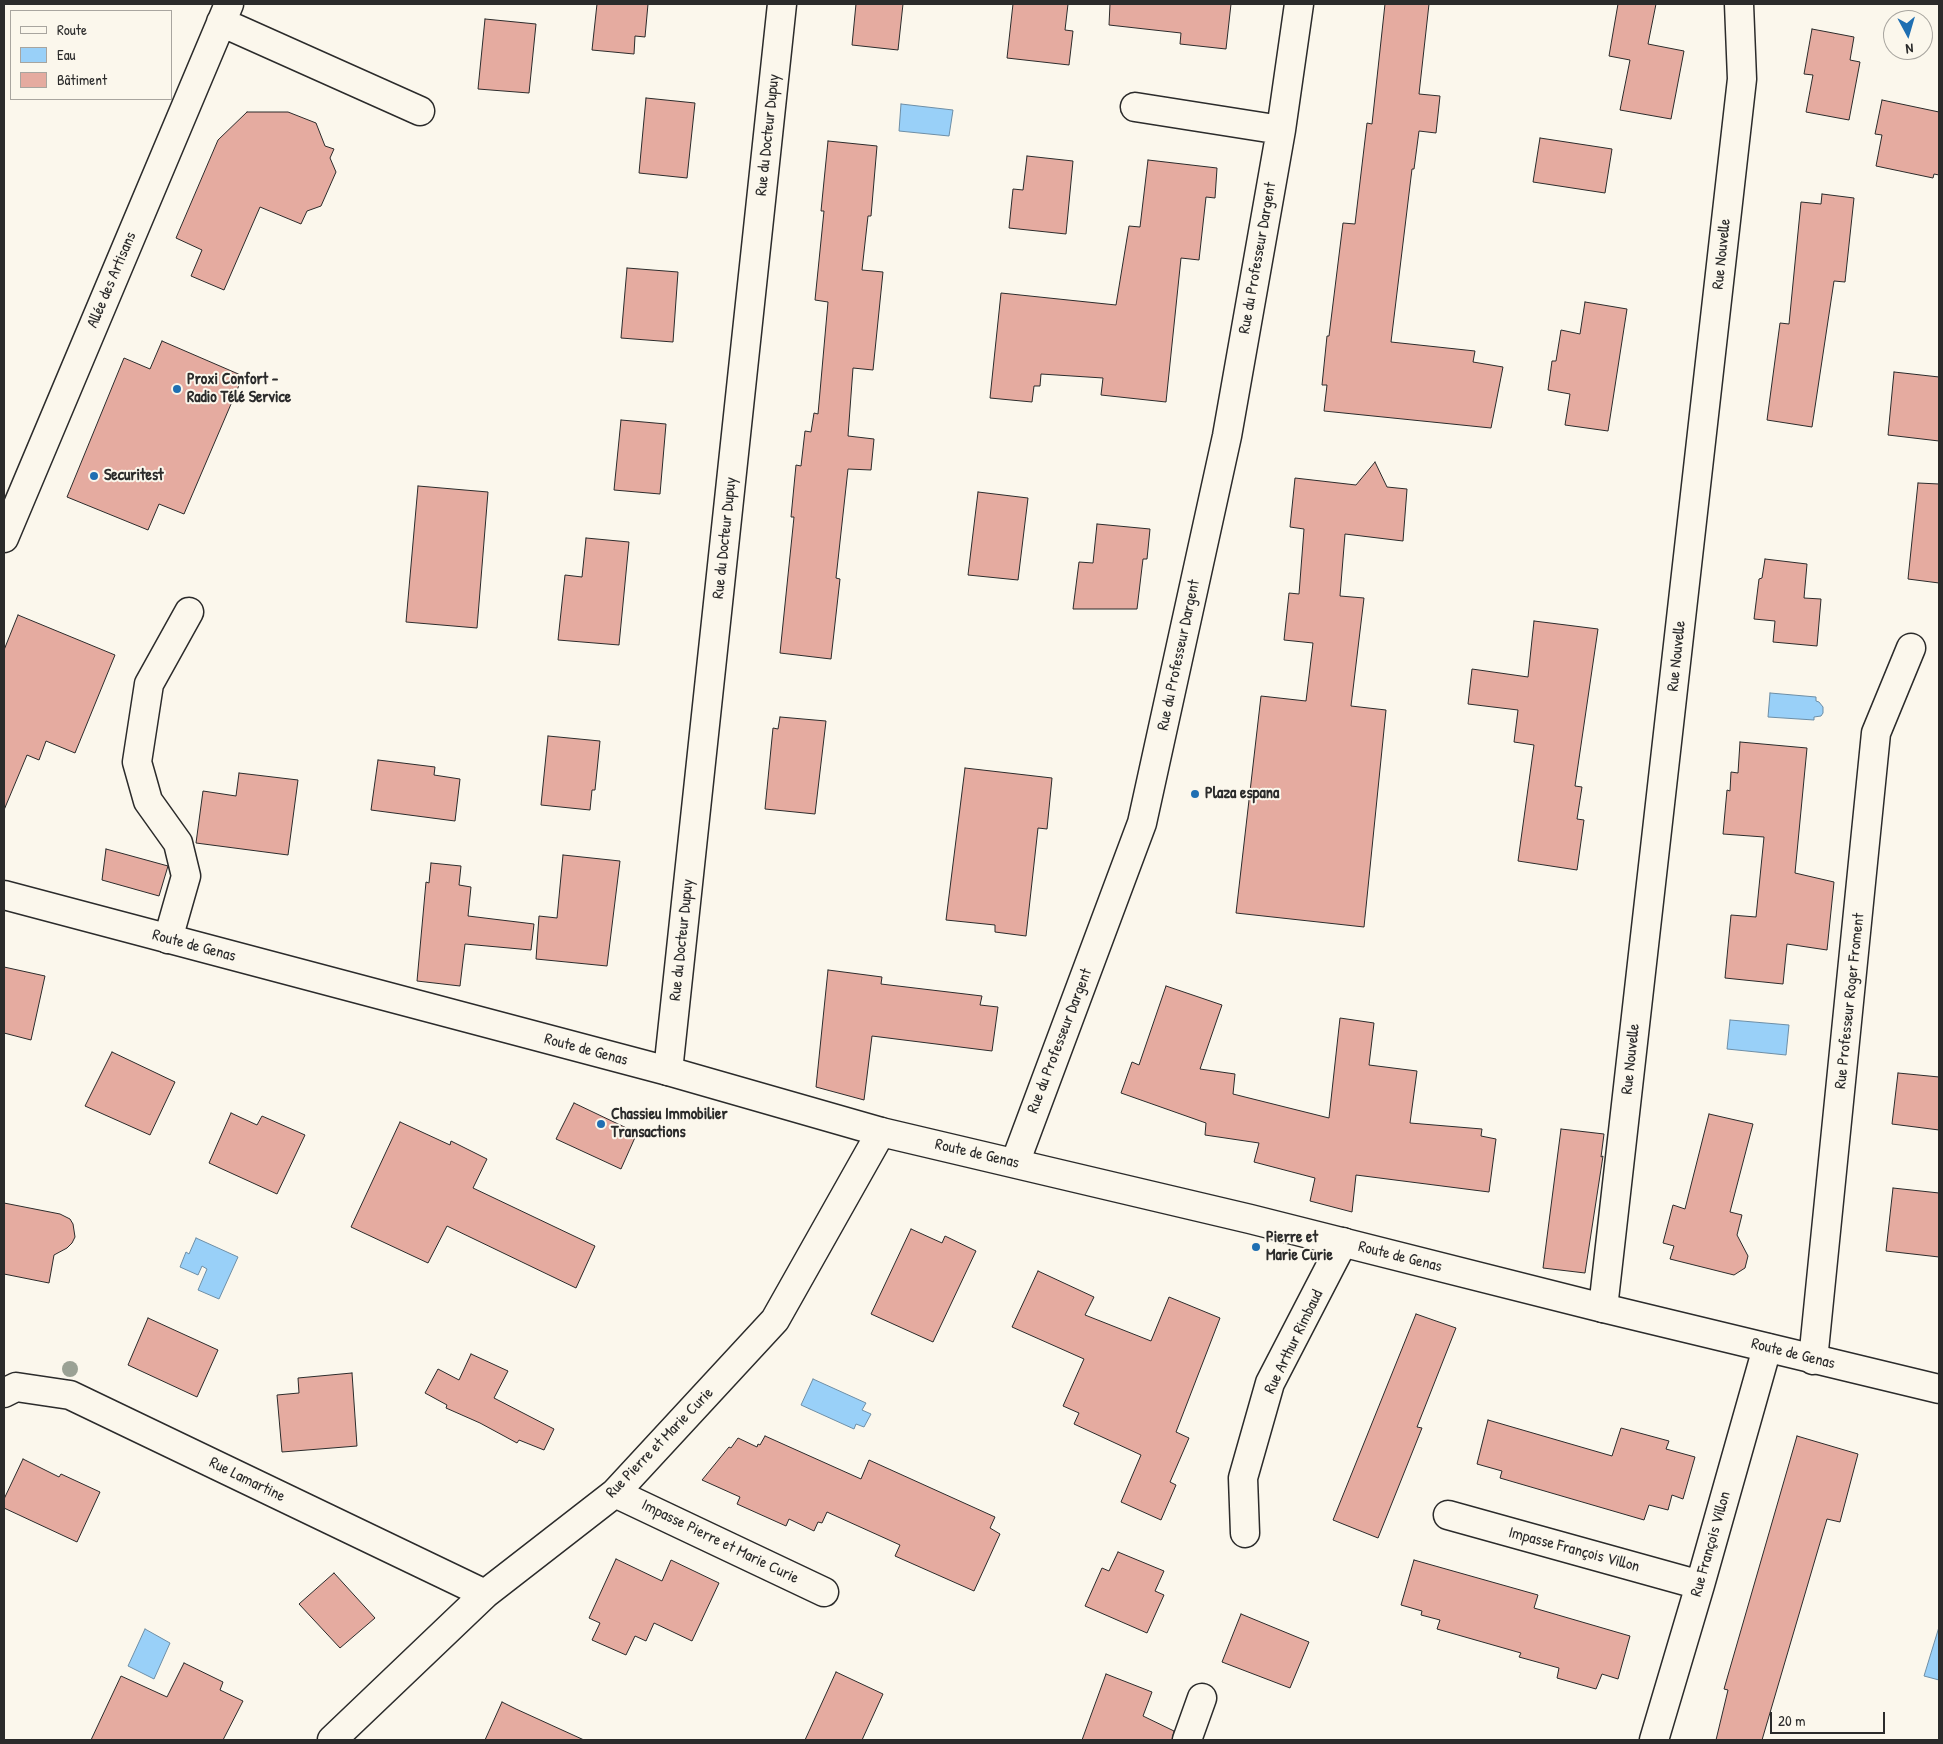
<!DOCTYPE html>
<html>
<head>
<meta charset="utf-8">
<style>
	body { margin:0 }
	#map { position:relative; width:1943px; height:1744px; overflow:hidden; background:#fbf7ec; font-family:"Patrick Hand",sans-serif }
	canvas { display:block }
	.frame { position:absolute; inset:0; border:5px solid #2b2b2b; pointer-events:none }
	.legend { position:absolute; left:10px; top:10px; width:162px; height:90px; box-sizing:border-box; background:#fbf7ec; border:1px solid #a8a59f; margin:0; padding:6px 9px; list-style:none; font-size:15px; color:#2b2b2b }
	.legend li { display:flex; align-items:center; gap:10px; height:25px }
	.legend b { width:25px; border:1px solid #a8a59f }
	.north { position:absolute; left:1883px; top:10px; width:50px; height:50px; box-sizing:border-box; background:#fbf7ec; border:1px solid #a8a59f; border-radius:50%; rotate:174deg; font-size:14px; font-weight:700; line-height:20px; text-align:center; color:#2b2b2b }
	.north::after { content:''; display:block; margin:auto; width:18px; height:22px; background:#1f6fb2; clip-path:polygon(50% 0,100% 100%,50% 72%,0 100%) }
	.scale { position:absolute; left:1770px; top:1712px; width:115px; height:22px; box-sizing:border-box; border:2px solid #2b2b2b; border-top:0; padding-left:6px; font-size:15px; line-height:18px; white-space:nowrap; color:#2b2b2b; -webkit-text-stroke:4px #fbf7ec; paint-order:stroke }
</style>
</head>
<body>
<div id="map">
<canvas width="1943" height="1744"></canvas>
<div class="frame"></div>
<ul class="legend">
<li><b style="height:6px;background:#fbf7ec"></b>Route</li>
<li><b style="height:14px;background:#99d0f8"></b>Eau</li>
<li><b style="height:14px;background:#e5aba0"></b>Bâtiment</li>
</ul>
<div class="north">N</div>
<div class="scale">20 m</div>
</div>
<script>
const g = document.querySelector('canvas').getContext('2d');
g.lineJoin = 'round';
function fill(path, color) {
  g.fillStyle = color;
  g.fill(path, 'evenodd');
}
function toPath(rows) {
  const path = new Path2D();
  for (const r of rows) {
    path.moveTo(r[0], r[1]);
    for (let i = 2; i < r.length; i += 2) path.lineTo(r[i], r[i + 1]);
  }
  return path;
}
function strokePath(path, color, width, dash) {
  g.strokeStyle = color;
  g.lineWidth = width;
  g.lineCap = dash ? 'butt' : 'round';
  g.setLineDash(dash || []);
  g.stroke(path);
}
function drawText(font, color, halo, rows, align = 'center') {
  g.font = font + ' "Patrick Hand",sans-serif';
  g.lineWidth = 4;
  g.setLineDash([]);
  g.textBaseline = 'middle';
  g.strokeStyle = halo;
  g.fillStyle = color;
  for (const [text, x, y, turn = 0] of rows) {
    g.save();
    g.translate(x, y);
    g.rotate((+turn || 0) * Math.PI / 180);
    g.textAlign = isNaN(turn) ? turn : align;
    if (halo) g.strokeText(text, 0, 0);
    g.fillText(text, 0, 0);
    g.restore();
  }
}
const water = toPath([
	[901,104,953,110,949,136,899,131,901,104],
	[1770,693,1816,697,1816,701,1819,702,1823,707,1823,713,1821,716,1814,717,1814,720,1768,717,1770,693],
	[1730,1020,1789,1025,1786,1055,1727,1049,1730,1020],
	[196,1238,238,1257,219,1299,198,1290,207,1269,202,1266,198,1275,180,1267,186,1252,189,1254,196,1238],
	[813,1379,866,1403,862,1410,871,1414,864,1427,856,1424,854,1429,801,1405,813,1379],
	[1939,1627,1939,1680,1924,1676,1939,1627],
	[145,1629,170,1643,154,1679,128,1666,145,1629]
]);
fill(water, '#99d0f8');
strokePath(water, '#6d8ea6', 1);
const building = toPath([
	[597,4,648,4,645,37,635,36,634,54,592,50,597,4],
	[856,4,903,4,898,50,852,45,856,4],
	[1013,4,1068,4,1065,30,1073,31,1069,65,1007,58,1013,4],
	[1110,4,1231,4,1226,49,1180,44,1181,33,1109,25,1110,4],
	[1385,4,1429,4,1419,94,1440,96,1436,133,1419,131,1414,169,1412,169,1391,342,1475,351,1473,362,1503,367,1491,428,1324,411,1327,385,1322,385,1327,336,1329,336,1343,223,1355,224,1367,123,1372,124,1385,4],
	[1618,4,1656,4,1648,44,1684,51,1671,119,1620,110,1630,60,1609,56,1618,4],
	[485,19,536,24,529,93,478,89,485,19],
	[1812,29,1854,37,1850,60,1860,62,1849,120,1806,112,1813,75,1804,74,1812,29],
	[646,98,695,103,687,178,639,173,646,98],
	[1882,100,1939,112,1939,175,1934,174,1933,178,1876,166,1882,135,1875,134,1882,100],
	[247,112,288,112,316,123,325,146,334,149,330,158,336,172,321,206,307,211,301,224,260,207,224,290,191,276,202,250,176,238,218,140,247,112],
	[1540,138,1612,149,1605,193,1533,182,1540,138],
	[828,141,877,146,871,216,868,216,862,270,883,272,873,370,853,368,848,436,874,439,871,470,848,469,836,578,840,579,831,659,780,653,794,517,791,517,796,465,801,466,805,431,811,432,814,413,818,414,828,302,815,300,824,211,821,211,828,141],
	[1027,156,1073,161,1066,234,1009,228,1013,189,1023,190,1027,156],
	[1148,160,1217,168,1215,198,1206,197,1199,260,1181,258,1166,402,1101,395,1103,378,1041,374,1040,386,1034,386,1032,402,990,398,1001,293,1116,305,1129,226,1140,227,1148,160],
	[1822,194,1854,198,1845,282,1834,281,1812,427,1767,420,1780,323,1789,324,1801,202,1821,204,1822,194],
	[627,268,678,272,673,342,621,338,627,268],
	[1585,302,1627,309,1608,431,1565,425,1570,394,1548,390,1552,361,1556,361,1561,330,1580,334,1585,302],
	[162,341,243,376,184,514,159,504,148,530,67,497,124,358,150,369,162,341],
	[1894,372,1939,377,1939,441,1888,435,1894,372],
	[621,420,666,424,660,494,614,490,621,420],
	[1375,462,1387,487,1407,489,1403,541,1345,534,1340,596,1364,598,1351,706,1386,710,1364,927,1236,913,1261,696,1306,701,1313,643,1284,640,1289,593,1299,594,1304,529,1290,527,1295,478,1356,485,1375,462],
	[1918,483,1939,484,1939,583,1908,579,1918,483],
	[418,486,488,492,477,628,406,622,418,486],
	[978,492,1028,498,1018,580,968,575,978,492],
	[1097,524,1150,529,1147,559,1143,559,1137,609,1073,609,1079,562,1093,563,1097,524],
	[586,538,629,542,619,645,558,640,565,575,582,577,586,538],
	[1765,559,1807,564,1804,598,1821,599,1817,646,1773,642,1775,621,1754,619,1759,579,1762,578,1765,559],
	[18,615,115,655,75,753,46,741,39,760,27,755,4,810,4,650,18,615],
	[1534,621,1598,629,1575,786,1582,787,1577,819,1584,820,1577,870,1518,861,1534,745,1514,742,1518,710,1468,704,1472,669,1528,677,1534,621],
	[780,717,826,721,815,814,765,809,773,728,778,729,780,717],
	[548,736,600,741,595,790,592,790,590,810,541,805,548,736],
	[1740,742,1807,748,1795,873,1834,882,1827,950,1787,944,1783,984,1725,978,1731,915,1756,917,1764,837,1723,834,1727,790,1730,791,1731,772,1738,773,1740,742],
	[378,760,435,767,434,775,460,779,455,821,371,810,378,760],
	[965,768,1052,778,1047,829,1038,828,1026,936,995,932,995,925,946,920,965,768],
	[239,773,298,780,288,855,196,843,203,791,236,796,239,773],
	[106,849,168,866,159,896,102,880,106,849],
	[563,855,620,861,607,966,536,959,539,916,557,918,563,855],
	[431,863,461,866,459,885,471,887,468,916,534,924,531,950,465,944,460,986,417,981,426,882,429,883,431,863],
	[4,967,45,976,31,1040,4,1033,4,967],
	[828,970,882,977,881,984,982,996,980,1005,998,1007,992,1051,872,1036,864,1100,816,1087,828,970],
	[1166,986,1222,1005,1200,1069,1235,1074,1233,1094,1329,1118,1340,1018,1374,1023,1369,1065,1417,1071,1410,1123,1482,1129,1481,1136,1496,1139,1489,1192,1356,1175,1352,1212,1310,1201,1315,1178,1254,1162,1259,1143,1205,1135,1206,1123,1121,1093,1132,1062,1139,1065,1166,986],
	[112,1052,175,1082,150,1135,85,1106,112,1052],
	[1898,1073,1939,1077,1939,1130,1892,1124,1898,1073],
	[574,1103,637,1133,621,1169,556,1139,574,1103],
	[231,1113,257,1125,262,1116,305,1135,277,1194,209,1163,231,1113],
	[1709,1114,1753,1124,1730,1212,1742,1215,1737,1235,1748,1256,1745,1268,1734,1275,1670,1259,1674,1246,1663,1243,1673,1205,1685,1209,1709,1114],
	[400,1122,450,1145,451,1141,487,1159,473,1188,595,1246,576,1288,447,1226,428,1263,351,1227,400,1122],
	[1561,1129,1604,1134,1601,1157,1603,1156,1585,1273,1543,1268,1561,1129],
	[1893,1188,1939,1193,1939,1257,1886,1251,1893,1188],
	[4,1203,60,1214,70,1219,73,1224,75,1237,72,1243,67,1248,54,1255,49,1283,4,1274,4,1203],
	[911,1229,942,1243,945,1236,976,1251,933,1342,871,1314,911,1229],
	[1038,1271,1094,1297,1085,1315,1151,1341,1169,1297,1220,1318,1176,1432,1189,1438,1170,1482,1176,1485,1161,1520,1121,1502,1141,1455,1074,1424,1079,1413,1063,1406,1084,1359,1012,1327,1038,1271],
	[1416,1314,1456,1328,1417,1427,1422,1428,1378,1538,1333,1520,1416,1314],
	[148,1318,218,1350,197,1397,128,1365,148,1318],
	[471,1354,508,1371,494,1398,554,1429,544,1450,519,1440,517,1443,480,1423,446,1408,447,1405,425,1393,438,1369,459,1380,471,1354],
	[352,1373,357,1446,282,1452,277,1395,299,1393,298,1378,352,1373],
	[1488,1420,1612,1456,1621,1428,1669,1441,1666,1449,1695,1457,1683,1499,1672,1495,1668,1510,1649,1505,1644,1520,1500,1478,1502,1471,1477,1464,1488,1420],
	[765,1436,861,1479,869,1460,995,1517,990,1528,1000,1534,974,1591,895,1556,900,1545,827,1512,822,1523,818,1522,814,1531,789,1519,786,1526,737,1504,740,1497,702,1480,729,1447,731,1448,738,1438,757,1447,758,1444,760,1445,765,1436],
	[1797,1436,1858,1454,1840,1522,1827,1519,1762,1740,1716,1740,1728,1690,1724,1689,1797,1436],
	[23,1459,59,1477,61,1474,100,1492,77,1542,4,1508,4,1499,23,1459],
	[1118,1552,1164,1571,1155,1591,1164,1595,1147,1633,1085,1606,1102,1568,1109,1571,1118,1552],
	[616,1559,662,1581,671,1560,719,1583,692,1641,654,1623,646,1641,635,1636,626,1655,592,1640,600,1623,589,1618,616,1559],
	[1414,1560,1538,1595,1534,1608,1630,1636,1618,1679,1602,1674,1596,1689,1557,1678,1559,1668,1519,1657,1521,1653,1437,1629,1440,1620,1421,1615,1422,1611,1401,1605,1414,1560],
	[334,1573,375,1618,340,1648,299,1604,334,1573],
	[1241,1614,1309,1642,1290,1688,1222,1662,1241,1614],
	[184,1663,223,1682,220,1690,243,1701,223,1740,91,1740,121,1676,167,1697,184,1663],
	[836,1672,883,1694,862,1740,805,1740,836,1672],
	[1106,1674,1152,1692,1143,1716,1174,1731,1172,1740,1082,1740,1106,1674],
	[502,1702,516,1709,584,1740,485,1740,502,1702]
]);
fill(building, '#e5aba0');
strokePath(building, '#2b2b2b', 1);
const minor = toPath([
	[221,22,420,111],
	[1135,107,1281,130],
	[4,538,229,4],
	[168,939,186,876,178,843,148,801,137,762,149,684,189,612],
	[668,1071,782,4],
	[1015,1163,1142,823,1227,436,1281,130,1299,4],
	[1603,1308,1742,79,1739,4],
	[1813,1360,1876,733,1911,648],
	[4,1393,16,1387,70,1395,485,1594],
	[615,1493,824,1592],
	[1448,1515,1700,1585],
	[1245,1533,1243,1478,1270,1383,1343,1242],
	[332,1740,485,1594,615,1493,775,1320,881,1132],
	[1187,1740,1202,1698],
	[1654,1740,1700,1585,1767,1348]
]);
const tertiary = toPath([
	[4,895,668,1071,881,1132,1250,1219,1603,1308,1939,1389]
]);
strokePath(minor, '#2b2b2b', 31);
strokePath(tertiary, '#2b2b2b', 31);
strokePath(minor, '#fbf7ec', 28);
strokePath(tertiary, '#fbf7ec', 28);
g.fillStyle = '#9ba295';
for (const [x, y] of [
	[70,1369]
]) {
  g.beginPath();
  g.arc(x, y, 8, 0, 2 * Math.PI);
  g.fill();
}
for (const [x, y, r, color] of [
	[177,389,5,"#1f6fb2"],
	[94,476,5,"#1f6fb2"],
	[1195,794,5,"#1f6fb2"],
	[601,1124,5,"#1f6fb2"],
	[1256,1247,5,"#1f6fb2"]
]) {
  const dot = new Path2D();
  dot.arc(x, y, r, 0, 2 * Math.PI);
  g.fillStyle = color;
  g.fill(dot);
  strokePath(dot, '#fbf7ec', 2);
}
drawText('16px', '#2b2b2b', '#fbf7ec', [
	["Rue du Docteur Dupuy",768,135,-84],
	["Rue Nouvelle",1722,254,-84],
	["Rue du Professeur Dargent",1258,258,-80],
	["Allée des Artisans",112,280,-67],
	["Rue du Docteur Dupuy",725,538,-84],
	["Rue du Professeur Dargent",1179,655,-78],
	["Rue Nouvelle",1677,656,-84],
	["Rue du Docteur Dupuy",682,940,-84],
	["Route de Genas",194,946,15],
	["Rue Professeur Roger Froment",1850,1001,-84],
	["Rue du Professeur Dargent",1060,1041,-69],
	["Route de Genas",586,1050,15],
	["Rue Nouvelle",1631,1059,-84],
	["Route de Genas",977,1154,13],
	["Route de Genas",1400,1257,14],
	["Rue Arthur Rimbaud",1294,1342,-64],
	["Route de Genas",1793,1354,14],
	["Rue Pierre et Marie Curie",660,1443,-46],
	["Rue Lamartine",247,1480,26],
	["Impasse Pierre et Marie Curie",720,1542,26],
	["Rue François Villon",1711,1544,-74],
	["Impasse François Villon",1574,1550,15]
]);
drawText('bold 16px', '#2b2b2b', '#fbf7ec', [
	["Proxi Confort -",187,380],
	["Radio Télé Service",187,398],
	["Securitest",104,476],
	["Plaza espana",1205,794],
	["Chassieu Immobilier",611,1115],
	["Transactions",611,1133],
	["Pierre et",1266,1238],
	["Marie Curie",1266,1256]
], 'left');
</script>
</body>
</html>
